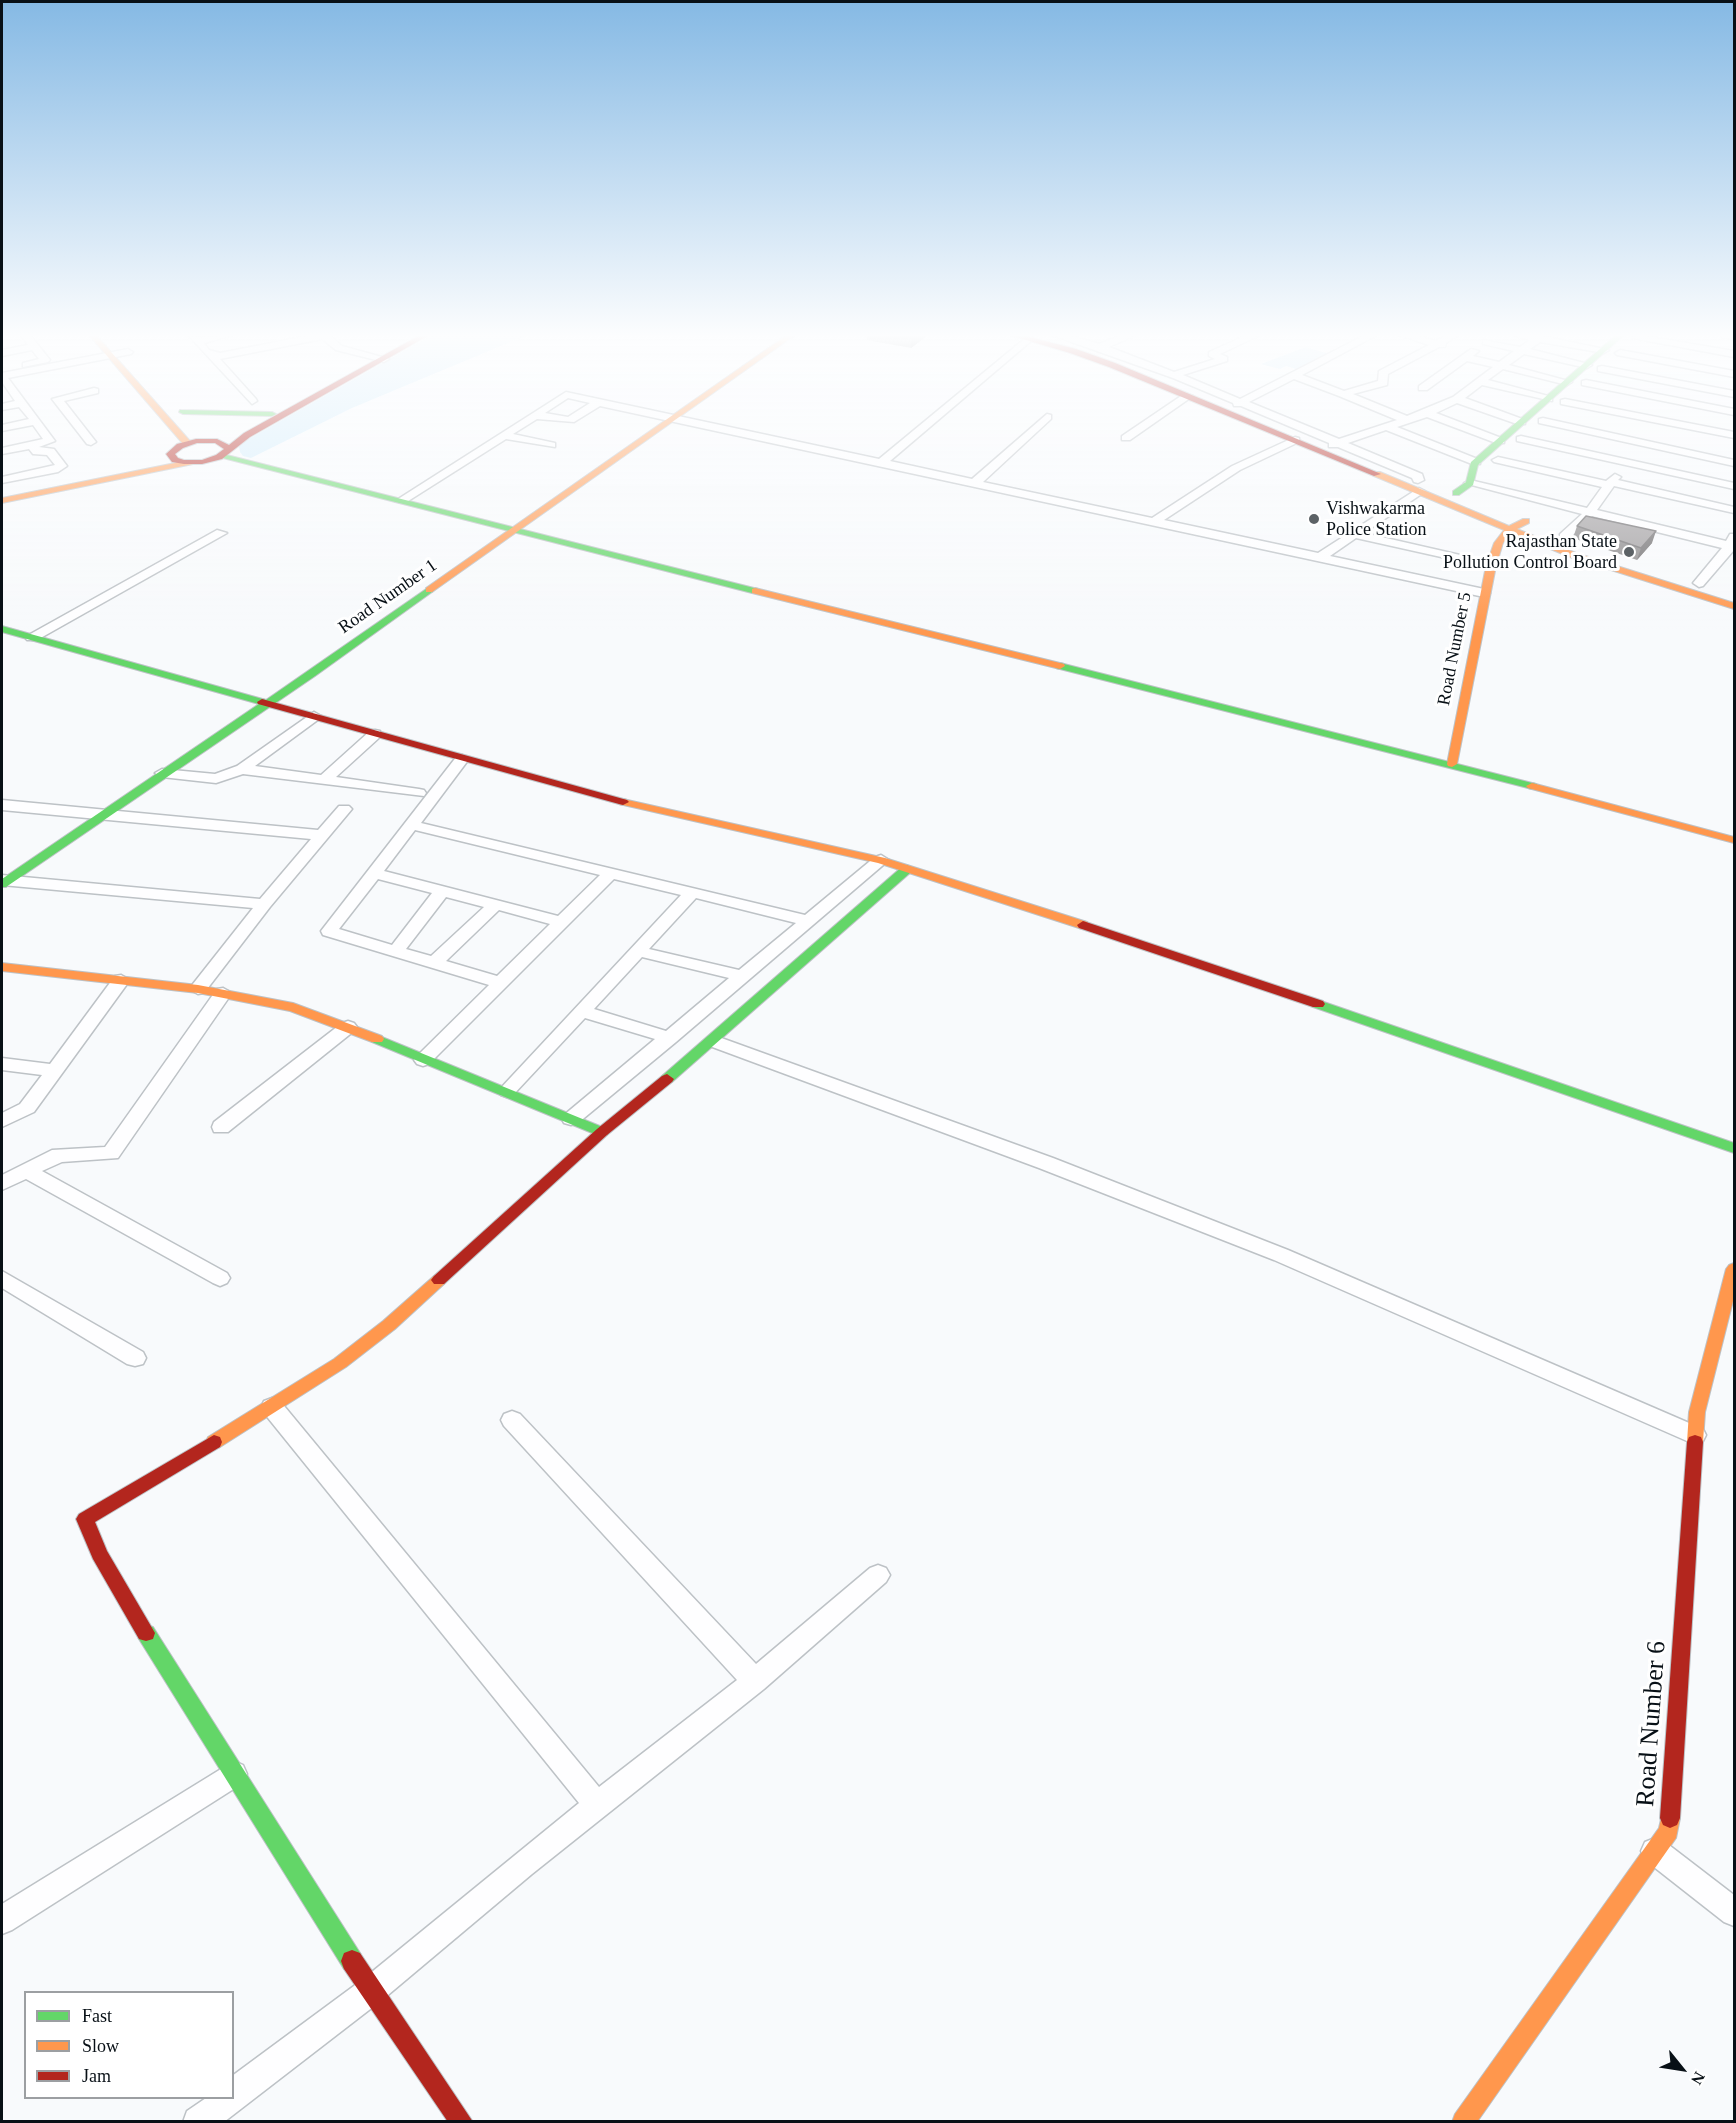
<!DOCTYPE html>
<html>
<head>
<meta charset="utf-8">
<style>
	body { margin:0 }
	#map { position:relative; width:1736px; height:2123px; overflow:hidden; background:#f8fafc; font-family:"Times New Roman",serif }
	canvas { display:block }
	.frame { position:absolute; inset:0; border:3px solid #081016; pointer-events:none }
	.legend { position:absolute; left:24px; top:1991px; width:210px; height:108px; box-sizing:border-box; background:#fff; border:2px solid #9c9fa2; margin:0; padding:8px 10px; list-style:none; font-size:18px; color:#081016 }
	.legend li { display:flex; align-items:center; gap:12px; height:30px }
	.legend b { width:30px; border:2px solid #9c9fa2 }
	.north { position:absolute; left:1652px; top:2039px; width:60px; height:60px; -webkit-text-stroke:4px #fff; paint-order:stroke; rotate:120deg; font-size:16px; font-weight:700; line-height:24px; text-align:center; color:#081016 }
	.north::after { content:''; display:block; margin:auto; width:21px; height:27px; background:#081016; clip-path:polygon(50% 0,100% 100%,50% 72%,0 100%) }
</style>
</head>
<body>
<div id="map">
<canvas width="1736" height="2123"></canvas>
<div class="frame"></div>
<ul class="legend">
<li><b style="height:8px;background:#63d668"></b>Fast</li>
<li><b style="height:8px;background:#ff974d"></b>Slow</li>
<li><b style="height:8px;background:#b3261e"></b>Jam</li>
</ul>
<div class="north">N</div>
</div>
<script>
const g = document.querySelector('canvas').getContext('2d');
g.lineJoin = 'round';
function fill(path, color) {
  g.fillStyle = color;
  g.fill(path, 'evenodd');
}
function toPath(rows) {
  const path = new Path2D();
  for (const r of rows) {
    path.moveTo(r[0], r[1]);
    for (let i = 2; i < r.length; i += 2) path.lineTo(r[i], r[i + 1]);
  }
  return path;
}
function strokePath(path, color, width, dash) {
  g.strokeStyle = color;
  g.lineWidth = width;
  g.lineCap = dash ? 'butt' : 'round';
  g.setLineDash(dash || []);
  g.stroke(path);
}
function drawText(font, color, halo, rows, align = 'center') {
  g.font = font + ' "Times New Roman",serif';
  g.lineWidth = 6;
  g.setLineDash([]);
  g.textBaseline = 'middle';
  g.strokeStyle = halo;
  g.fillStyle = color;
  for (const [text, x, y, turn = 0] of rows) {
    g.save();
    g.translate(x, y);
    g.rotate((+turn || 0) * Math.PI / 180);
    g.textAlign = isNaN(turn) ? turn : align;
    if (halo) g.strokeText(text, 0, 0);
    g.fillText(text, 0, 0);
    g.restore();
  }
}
fill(toPath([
	[432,335,527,335,352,408,251,458,243,456,240,452,239,447,247,440],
	[1306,347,1332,355,1303,371,1286,366,1280,369,1261,364]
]), '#d1ecfb');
const street = toPath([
	[21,335,30,335,50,360,48,362,23,367,23,363,39,359,32,350,2,356,2,350,28,345,21,335],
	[188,335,199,338,233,335,204,343,209,350,220,353,312,335,329,335,342,346,389,359,384,362,336,350,322,339,220,359,256,399,257,401,252,404,188,335],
	[1052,335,1068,335,1099,344,1122,335,1136,335,1109,347,1174,372,1215,359,1209,356,1209,352,1247,335,1260,335,1220,354,1227,357,1227,361,1183,375,1240,399,1365,335,1377,335,1302,375,1344,391,1378,381,1379,371,1429,345,1399,335,1416,335,1436,341,1446,335,1458,335,1446,343,1445,347,1439,347,1388,374,1387,385,1353,394,1407,416,1453,397,1493,367,1467,361,1427,390,1419,390,1419,386,1471,349,1479,351,1473,356,1499,362,1514,351,1483,344,1483,340,1520,347,1530,340,1514,335,1537,335,1609,350,1604,353,1540,342,1530,349,1592,365,1587,368,1524,354,1509,365,1572,382,1567,385,1503,369,1488,380,1552,397,1552,401,1482,385,1465,398,1525,420,1525,424,1517,424,1457,403,1436,413,1504,439,1504,443,1496,443,1427,417,1397,427,1480,460,1480,464,1472,464,1386,430,1348,443,1422,474,1424,480,1418,483,1414,482,1412,478,1338,447,1329,447,1329,443,1241,406,1234,406,1233,403,1173,378,1052,335],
	[1294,379,1339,396,1397,420,1339,439,1249,402,1294,379],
	[1639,335,1734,351,1734,357,1632,338,1639,335],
	[1721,335,1734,335,1734,340,1722,337,1721,335],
	[1028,336,1031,337,1031,341,890,461,972,479,1047,414,1051,415,1051,419,983,482,1152,518,1232,466,1295,437,1299,438,1299,442,1240,470,1164,520,1318,553,1419,488,1425,491,1423,493,1364,533,1495,563,1495,569,1356,538,1330,556,1484,589,1490,593,1484,597,600,406,574,422,537,419,513,434,555,443,555,447,506,439,405,503,395,501,566,392,879,459,1028,336],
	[568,398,590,403,568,417,545,413,568,398],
	[128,349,133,352,131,354,8,378,55,441,39,447,54,449,67,466,58,472,2,483,2,477,55,465,47,455,33,454,29,449,2,454,2,448,43,439,33,425,2,431,2,425,29,419,19,407,2,410,2,404,15,401,2,382,2,373,128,349],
	[1620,350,1734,371,1734,377,1617,355,1615,353,1620,350],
	[1602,366,1734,391,1734,397,1598,371,1598,367,1602,366],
	[1586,380,1734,409,1734,415,1582,385,1582,381,1586,380],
	[94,388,98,389,98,393,64,401,96,442,91,445,87,444,52,399,94,388],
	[1184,394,1193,396,1130,440,1122,440,1122,436,1184,394],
	[1565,399,1734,432,1734,438,1561,404,1561,400,1565,399],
	[1543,418,1734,460,1734,466,1539,423,1539,419,1543,418],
	[1521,436,1734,483,1734,489,1517,441,1517,437,1521,436],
	[1498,457,1606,481,1615,474,1621,477,1618,480,1734,507,1734,513,1614,486,1597,510,1726,541,1730,534,1734,534,1734,550,1703,586,1699,587,1693,583,1722,548,1592,516,1568,540,1560,540,1560,534,1582,514,1464,483,1470,480,1587,508,1602,487,1494,462,1492,460,1498,457],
	[217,530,227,533,37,640,27,640,25,637,217,530],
	[314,712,321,716,319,719,255,766,321,775,370,731,375,730,380,731,380,737,336,777,419,789,424,790,426,793,424,796,243,774,216,783,162,777,155,773,162,769,215,774,237,766,314,712],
	[462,755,469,759,421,823,805,915,875,857,881,855,889,860,676,1042,578,1123,571,1125,564,1123,562,1119,564,1115,655,1039,585,1018,513,1095,507,1097,501,1095,498,1091,681,895,614,879,429,1064,423,1066,417,1064,414,1060,417,1056,489,985,323,935,321,931,457,756,462,755],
	[415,830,600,875,558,916,384,871,415,830],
	[378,879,432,893,392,945,339,929,378,879],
	[446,897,484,907,431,956,406,949,446,897],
	[696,898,796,923,739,970,649,949,696,898],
	[499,910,550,924,497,976,446,961,499,910],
	[642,957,729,978,666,1031,594,1009,642,957],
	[2,800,318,830,339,806,349,806,352,809,270,907,204,993,198,994,189,989,253,908,2,885,2,875,260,899,311,839,2,810,2,800],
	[121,975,130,980,34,1112,2,1127,2,1113,20,1104,42,1075,2,1070,2,1058,50,1064,115,976,121,975],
	[223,988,232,993,118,1158,62,1162,42,1171,227,1273,230,1278,227,1283,220,1286,213,1283,26,1179,2,1190,2,1175,52,1150,105,1147,217,989,223,988],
	[348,1021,354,1023,357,1027,354,1031,228,1132,214,1132,212,1127,214,1122,342,1023,348,1021],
	[713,1035,1053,1158,1288,1250,1703,1429,1706,1435,1703,1441,1695,1444,1687,1441,1274,1260,1039,1168,707,1045,704,1041,713,1035],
	[2,1271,143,1352,146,1358,143,1364,135,1366,127,1364,2,1288,2,1271],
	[272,1398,280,1401,599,1787,737,1680,504,1426,501,1420,504,1414,512,1411,520,1414,756,1664,870,1568,878,1565,886,1568,890,1575,886,1582,764,1689,532,1874,382,2000,224,2122,183,2122,187,2111,206,2098,232,2098,232,2076,362,1980,579,1803,264,1413,261,1407,264,1401,272,1398],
	[234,1761,243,1765,247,1774,243,1783,12,1930,2,1934,2,1904,234,1761],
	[1655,1838,1665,1842,1734,1895,1734,1926,1724,1922,1645,1860,1641,1851,1645,1842,1655,1838]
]);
const fast = toPath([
	[1616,335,1624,335,1478,465,1473,485,1459,495,1453,495,1453,491,1466,482,1471,462,1616,335],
	[180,410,272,412,276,414,272,416,183,414,179,412,180,410],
	[219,453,758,589,760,591,752,593,219,457,219,453],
	[429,587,434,590,432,592,315,676,6,887,2,887,2,879,259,704,2,632,2,626,266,700,429,587],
	[1060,663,1536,784,1538,786,1532,789,1056,668,1056,664,1060,663],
	[907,865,913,869,911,872,672,1082,662,1082,660,1079,662,1076,903,866,907,865],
	[1318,1000,1734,1143,1734,1153,1313,1007,1311,1004,1318,1000],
	[377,1035,607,1129,609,1132,607,1135,597,1135,372,1042,370,1039,377,1035],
	[146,1625,153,1627,360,1953,363,1961,360,1969,352,1972,344,1969,139,1639,137,1633,139,1627,146,1625]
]);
const slow = toPath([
	[89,335,96,335,190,441,190,445,184,445,89,335],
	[787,335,795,335,432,592,426,592,426,588,787,335],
	[190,460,193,460,193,464,2,503,2,498,190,460],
	[1374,472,1380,472,1509,526,1523,519,1529,519,1529,523,1517,529,1576,553,1734,603,1734,609,1570,557,1511,533,1503,543,1496,566,1457,764,1452,767,1448,766,1447,764,1486,566,1494,543,1504,530,1374,476,1374,472],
	[755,588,1064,664,1065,666,1060,669,752,593,752,589,755,588],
	[1532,783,1734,837,1734,843,1528,788,1526,786,1532,783],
	[623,799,885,858,1087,922,1089,925,1083,929,1079,928,878,863,619,804,617,802,623,799],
	[2,963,198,985,293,1003,382,1036,384,1039,382,1042,372,1042,290,1011,198,993,2,971,2,963],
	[1734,1263,1734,1297,1705,1412,1703,1442,1701,1447,1695,1449,1689,1447,1687,1442,1689,1412,1726,1269,1729,1265,1734,1263],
	[439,1274,444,1276,447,1280,444,1284,395,1329,346,1367,220,1447,214,1449,208,1447,206,1442,208,1437,334,1359,383,1321,434,1276,439,1274],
	[1670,1808,1677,1811,1680,1818,1676,1838,1477,2122,1452,2122,1455,2114,1659,1828,1663,1811,1670,1808]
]);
const jam = toPath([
	[420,335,429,335,250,437,222,459,202,464,184,464,172,462,166,454,177,444,196,439,217,439,229,445,244,433,420,335],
	[197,443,215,443,224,449,216,455,202,460,184,460,178,458,175,454,183,448,197,443],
	[1009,335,1022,335,1076,349,1115,363,1381,474,1374,476,1109,367,1070,353,1009,335],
	[262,699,627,800,629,802,623,805,619,804,258,704,257,702,262,699],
	[1083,921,1323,1001,1325,1004,1323,1007,1313,1007,1079,928,1077,925,1083,921],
	[667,1074,674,1079,672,1082,607,1135,444,1284,434,1284,431,1280,434,1276,597,1129,662,1076,667,1074],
	[214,1435,220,1437,222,1442,220,1447,95,1522,107,1551,155,1633,153,1639,146,1641,139,1639,93,1559,76,1519,79,1514,214,1435],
	[1695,1435,1701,1437,1703,1442,1680,1818,1677,1825,1670,1828,1663,1825,1660,1818,1687,1442,1689,1437,1695,1435],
	[352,1950,360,1953,473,2122,448,2122,344,1969,341,1961,344,1953,352,1950]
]);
strokePath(street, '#bdc2c6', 3);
strokePath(fast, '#bdc2c6', 2);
strokePath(slow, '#bdc2c6', 2);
strokePath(jam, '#bdc2c6', 2);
fill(street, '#fefeff');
fill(fast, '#63d668');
fill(slow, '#ff974d');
fill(jam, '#b3261e');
fill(toPath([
	[867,335,928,335,911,348,867,340],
	[1577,526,1652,543,1637,560,1573,538]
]), '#8b898a');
fill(toPath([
	[911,335,928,335,911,348],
	[1656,531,1652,543,1637,560,1641,548]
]), '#716f71');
const building = toPath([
	[1586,516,1656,531,1641,548,1577,526,1586,516]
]);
fill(building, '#a29fa1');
strokePath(building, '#716f71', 1.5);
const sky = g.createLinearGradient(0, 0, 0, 633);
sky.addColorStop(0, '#85b9e4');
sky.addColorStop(0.53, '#fcfdfe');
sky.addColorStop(1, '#fcfdfe00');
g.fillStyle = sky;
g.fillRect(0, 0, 1736, 633);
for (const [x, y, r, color] of [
	[1314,519,6,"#5c6266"],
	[1629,552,6,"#5c6266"]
]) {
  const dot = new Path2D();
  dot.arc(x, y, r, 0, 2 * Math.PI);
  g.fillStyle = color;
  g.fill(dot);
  strokePath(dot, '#fff', 2);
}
drawText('18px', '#081016', '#fff', [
	["Vishwakarma",1326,509],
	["Police Station",1326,530],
	["Rajasthan State",1617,542,"right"],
	["Pollution Control Board",1617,563,"right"]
], 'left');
drawText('18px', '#081016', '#fff', [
	["Road Number 1",388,597,-35],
	["Road Number 5",1455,649,-79]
]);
drawText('26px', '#081016', '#fff', [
	["Road Number 6",1652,1724,-86]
]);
</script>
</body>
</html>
